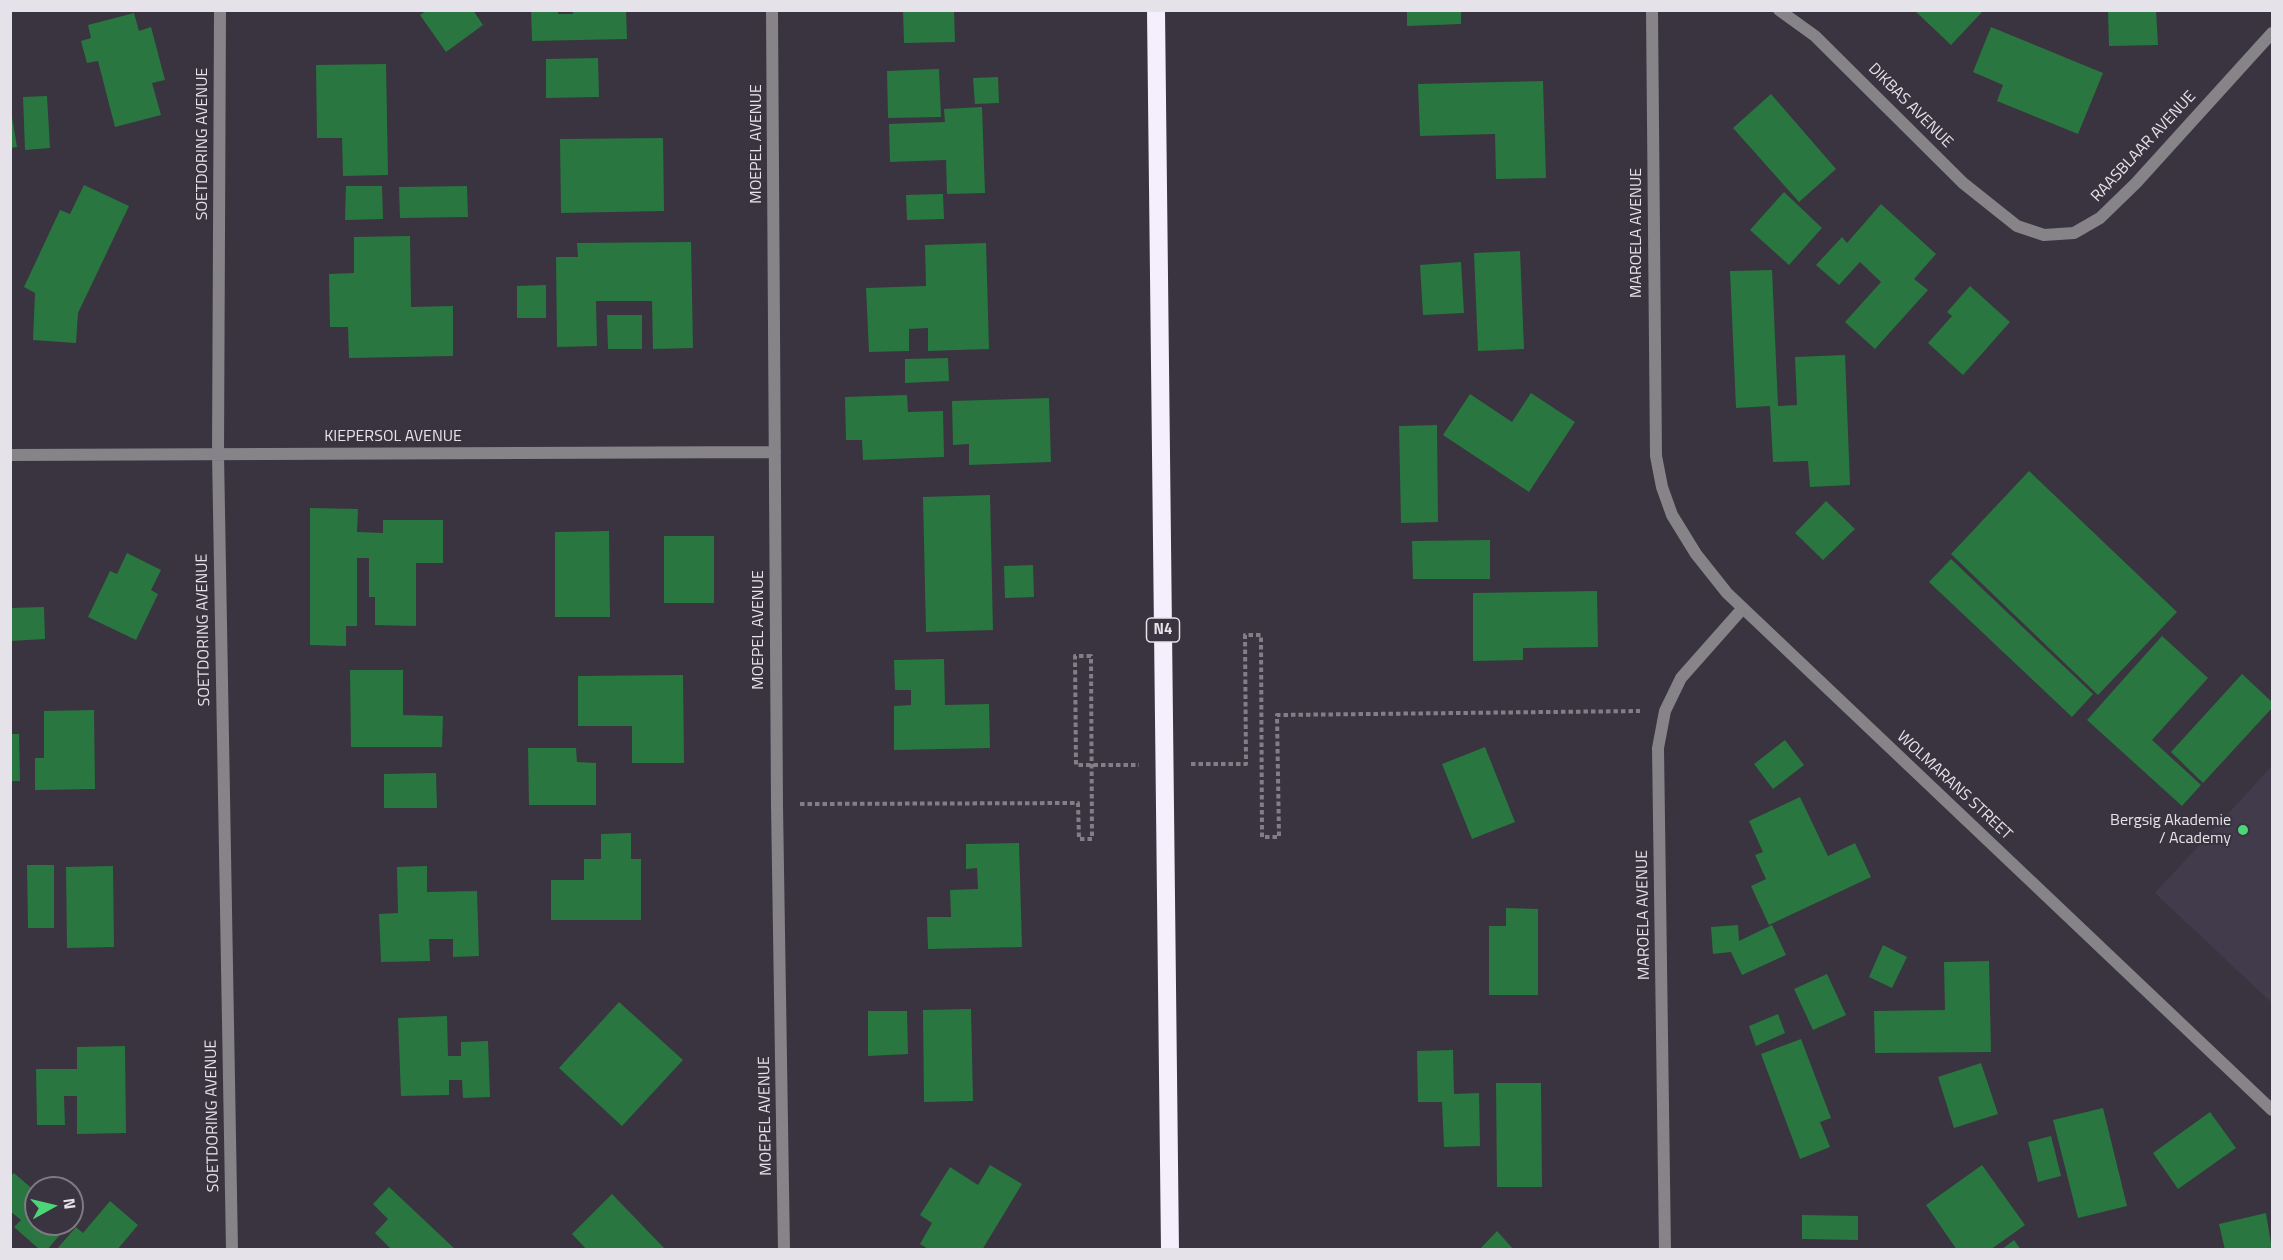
<!DOCTYPE html>
<html>
<head>
<meta charset="utf-8">
<style>
	body { margin:0 }
	#map { position:relative; width:2283px; height:1260px; overflow:hidden; background:#39343f; font-family:"Titillium Web",sans-serif }
	canvas { display:block }
	.frame { position:absolute; inset:0; border:12px solid #e5e2e9; pointer-events:none }
	.north { position:absolute; left:24px; top:1176px; width:60px; height:60px; box-sizing:border-box; background:#39343f; border:2px solid #7e7a83; border-radius:50%; rotate:82deg; font-size:16px; font-weight:700; line-height:24px; text-align:center; color:#e5e2e9 }
	.north::after { content:''; display:block; margin:auto; width:21px; height:27px; background:#4cd677; clip-path:polygon(50% 0,100% 100%,50% 72%,0 100%) }
</style>
</head>
<body>
<div id="map">
<canvas width="2283" height="1260"></canvas>
<div class="frame"></div>
<div class="north">N</div>
</div>
<script>
const g = document.querySelector('canvas').getContext('2d');
g.lineJoin = 'round';
function fill(path, color) {
  g.fillStyle = color;
  g.fill(path, 'evenodd');
}
function toPath(rows) {
  const path = new Path2D();
  for (const r of rows) {
    path.moveTo(r[0], r[1]);
    for (let i = 2; i < r.length; i += 2) path.lineTo(r[i], r[i + 1]);
  }
  return path;
}
function strokePath(path, color, width, dash) {
  g.strokeStyle = color;
  g.lineWidth = width;
  g.lineCap = dash ? 'butt' : 'round';
  g.setLineDash(dash || []);
  g.stroke(path);
}
function drawText(font, color, halo, rows, align = 'center') {
  g.font = font + ' "Titillium Web",sans-serif';
  g.lineWidth = 4.5;
  g.setLineDash([]);
  g.textBaseline = 'middle';
  g.strokeStyle = halo;
  g.fillStyle = color;
  for (const [text, x, y, turn = 0] of rows) {
    g.save();
    g.translate(x, y);
    g.rotate((+turn || 0) * Math.PI / 180);
    g.textAlign = isNaN(turn) ? turn : align;
    if (halo) g.strokeText(text, 0, 0);
    g.fillText(text, 0, 0);
    g.restore();
  }
}
fill(toPath([
	[2272,766,2272,1003,2155,893]
]), '#423b4c');
fill(toPath([
	[427,10,473,10,483,25,446,52,420,15],
	[531,10,558,10,558,14,573,14,573,10,626,10,627,39,532,41],
	[903,10,954,10,955,42,904,43],
	[1407,10,1461,10,1461,24,1407,26],
	[1914,10,1984,10,1951,45],
	[2108,10,2156,10,2158,45,2109,46],
	[134,13,139,31,151,27,165,80,152,83,161,115,115,127,98,61,87,63,81,41,91,38,88,25],
	[1991,27,2103,73,2078,134,1997,101,2003,85,1973,72],
	[598,58,599,97,546,98,546,59],
	[386,64,388,175,343,176,342,138,317,138,316,65],
	[939,69,941,117,888,118,887,71],
	[998,77,999,103,975,104,973,78],
	[1543,81,1546,178,1496,179,1495,134,1420,136,1418,84],
	[1771,94,1836,169,1799,202,1733,128],
	[47,96,50,148,25,150,23,97],
	[982,107,985,193,947,194,946,160,890,162,889,124,945,122,944,109],
	[12,117,17,147,10,148,10,118],
	[663,138,664,211,561,213,560,139],
	[84,185,129,206,78,313,76,343,33,340,35,293,24,287,60,210,70,214],
	[346,186,382,186,383,219,345,220],
	[467,186,468,217,400,218,399,187],
	[1784,192,1822,228,1789,265,1750,230],
	[943,194,944,219,907,220,906,195],
	[1881,204,1936,254,1914,279,1928,290,1875,349,1845,322,1881,282,1860,262,1839,285,1816,265,1842,237,1847,243],
	[410,236,411,307,453,306,453,356,349,358,348,327,330,327,329,274,354,273,354,237],
	[691,242,693,348,653,349,652,301,596,301,597,346,557,347,556,257,578,257,577,243],
	[986,243,989,349,928,351,928,328,909,329,909,351,869,352,866,288,926,286,925,245],
	[1520,251,1524,349,1478,351,1474,253],
	[1461,262,1464,313,1423,315,1420,265],
	[1772,270,1778,406,1797,405,1795,357,1845,355,1850,485,1810,487,1808,461,1773,462,1770,406,1736,408,1730,271],
	[546,285,546,318,517,318,517,286],
	[1970,286,2010,322,1963,375,1928,343,1952,316,1947,312],
	[607,315,642,315,642,349,608,349],
	[948,358,949,381,905,383,905,359],
	[1531,393,1575,422,1529,492,1443,435,1470,394,1512,422],
	[907,395,908,412,943,411,944,457,863,460,862,440,846,440,845,397],
	[1049,398,1051,462,969,465,969,444,953,445,952,401],
	[1437,425,1438,522,1401,523,1399,426],
	[2029,471,2177,612,2098,695,1951,554],
	[990,495,993,630,926,632,923,497],
	[1826,501,1855,529,1823,560,1795,533],
	[310,508,358,509,357,532,383,533,383,520,443,520,443,563,416,563,416,626,375,625,375,597,369,597,369,558,357,558,357,626,346,626,346,646,310,645],
	[609,531,610,617,555,617,555,532],
	[664,536,714,536,714,603,664,603],
	[1490,540,1490,579,1413,579,1412,541],
	[127,553,161,570,151,590,158,594,136,640,88,617,110,571,117,574],
	[1951,559,2093,694,2072,717,1929,582],
	[1033,565,1034,597,1005,598,1004,566],
	[1597,591,1598,647,1523,648,1523,660,1473,661,1473,593],
	[44,607,45,639,10,641,10,608],
	[2162,636,2208,678,2152,740,2201,785,2182,806,2087,720],
	[944,659,945,705,989,704,990,748,894,750,894,706,911,705,911,690,895,690,894,660],
	[350,670,403,670,403,715,443,716,442,747,351,747],
	[2242,674,2272,702,2272,708,2203,783,2171,752],
	[683,675,684,763,632,763,632,726,578,726,578,676],
	[94,710,95,789,35,790,35,758,44,758,44,711],
	[10,734,19,734,20,781,10,781],
	[1785,740,1804,765,1773,789,1754,764],
	[1485,747,1515,822,1472,839,1442,764],
	[528,748,576,748,577,762,596,763,596,805,529,805],
	[436,773,437,808,384,808,384,774],
	[1800,797,1828,856,1855,843,1871,877,1769,925,1751,886,1766,879,1755,855,1763,852,1749,821],
	[631,833,631,859,641,859,641,920,551,920,551,880,584,880,584,859,601,859,601,834],
	[1019,843,1022,947,928,949,927,917,951,917,950,890,978,889,977,868,966,869,966,844],
	[27,865,54,865,54,928,28,928],
	[113,866,114,947,67,948,66,867],
	[427,866,427,892,477,891,479,956,453,957,453,939,429,939,430,961,381,962,379,914,398,913,397,867],
	[1506,908,1538,909,1538,995,1489,995,1489,926,1506,926],
	[1738,925,1739,941,1772,925,1786,955,1742,975,1731,952,1713,954,1711,927],
	[1883,945,1907,957,1892,988,1869,977],
	[1989,961,1991,1052,1875,1053,1874,1011,1945,1010,1944,962],
	[1827,974,1846,1015,1813,1030,1794,989],
	[619,1002,683,1060,622,1126,559,1068],
	[971,1009,973,1101,924,1102,923,1010],
	[868,1011,907,1011,908,1054,868,1056],
	[1778,1014,1785,1033,1756,1046,1749,1026],
	[447,1016,448,1056,461,1056,461,1042,488,1041,490,1097,463,1098,462,1080,449,1080,449,1095,401,1096,398,1018],
	[1801,1039,1831,1118,1820,1122,1830,1147,1800,1159,1761,1054],
	[125,1046,126,1133,77,1134,77,1096,64,1096,65,1125,37,1125,36,1069,77,1069,77,1047],
	[1453,1050,1454,1094,1479,1093,1480,1146,1444,1147,1442,1102,1418,1102,1417,1051],
	[1981,1063,1998,1114,1954,1128,1938,1077],
	[1496,1083,1541,1083,1542,1187,1497,1187],
	[2103,1108,2127,1206,2078,1218,2053,1120],
	[2210,1112,2236,1148,2178,1189,2153,1153],
	[2051,1136,2061,1176,2038,1182,2028,1142],
	[990,1165,1022,1184,982,1250,930,1250,920,1244,932,1223,920,1215,950,1167,978,1185],
	[1982,1165,2025,1225,1990,1250,1957,1250,1926,1205],
	[14,1173,36,1192,36,1224,69,1224,47,1250,40,1250,14,1227,21,1220,10,1211,10,1177],
	[389,1187,456,1250,392,1250,375,1233,388,1219,373,1204],
	[612,1194,666,1250,587,1250,572,1234],
	[110,1201,138,1225,117,1250,56,1250,76,1227,83,1233],
	[2266,1213,2272,1250,2225,1250,2219,1224],
	[1802,1215,1858,1216,1858,1240,1802,1239],
	[1497,1231,1514,1250,1479,1250],
	[2014,1240,2021,1250,2001,1250]
]), '#297640');
strokePath(toPath([
	[1191,764,1246,764,1245,635,1261,635,1262,837,1279,837,1277,715,1640,711],
	[800,804,1078,803,1079,839,1092,839,1091,656,1075,656,1076,765,1139,765]
]), '#827e87', 4, [4.5, 3]);
strokePath(toPath([
	[220,10,218,454,232,1250],
	[772,10,777,805,784,1250],
	[1652,10,1656,456,1662,487,1672,515,1696,554,1727,593,2272,1110],
	[1779,10,1815,36,1963,183,2017,226,2044,235,2074,233,2100,218,2136,183,2272,33],
	[10,455,775,452],
	[1665,1250,1658,748,1665,711,1681,678,1743,608]
]), '#868389', 12);
strokePath(toPath([
	[1156,10,1170,1250]
]), '#f4eefd', 18);
for (const [x, y, r, color] of [
	[2243,830,6,"#4cd677"]
]) {
  const dot = new Path2D();
  dot.arc(x, y, r, 0, 2 * Math.PI);
  g.fillStyle = color;
  g.fill(dot);
  strokePath(dot, '#39343f', 2);
}
for (const [x, y, w] of [
	[1163,630,33]
]) {
  const box = new Path2D();
  box.roundRect(x - w / 2, y - 12, w, 24, 4.5);
  g.fillStyle = '#39343f';
  g.fill(box);
  strokePath(box, '#e5e2e9', 1.5);
}
drawText('bold 15px', '#e5e2e9', null, [
	["N4",1163,630]
]);
drawText('16px', '#e5e2e9', '#39343f', [
	["DIKBAS AVENUE",1910,106,45],
	["SOETDORING AVENUE",203,144,-90],
	["MOEPEL AVENUE",757,144,-90],
	["RAASBLAAR AVENUE",2144,147,-47],
	["MAROELA AVENUE",1637,233,-90],
	["KIEPERSOL AVENUE",393,437],
	["SOETDORING AVENUE",204,630,-91],
	["MOEPEL AVENUE",759,630,-90],
	["WOLMARANS STREET",1954,786,43],
	["MAROELA AVENUE",1644,915,-91],
	["SOETDORING AVENUE",213,1116,-91],
	["MOEPEL AVENUE",766,1116,-91]
]);
drawText('16px', '#e5e2e9', '#39343f', [
	["Bergsig Akademie",2231,821],
	["/ Academy",2231,839]
], 'right');
</script>
</body>
</html>
